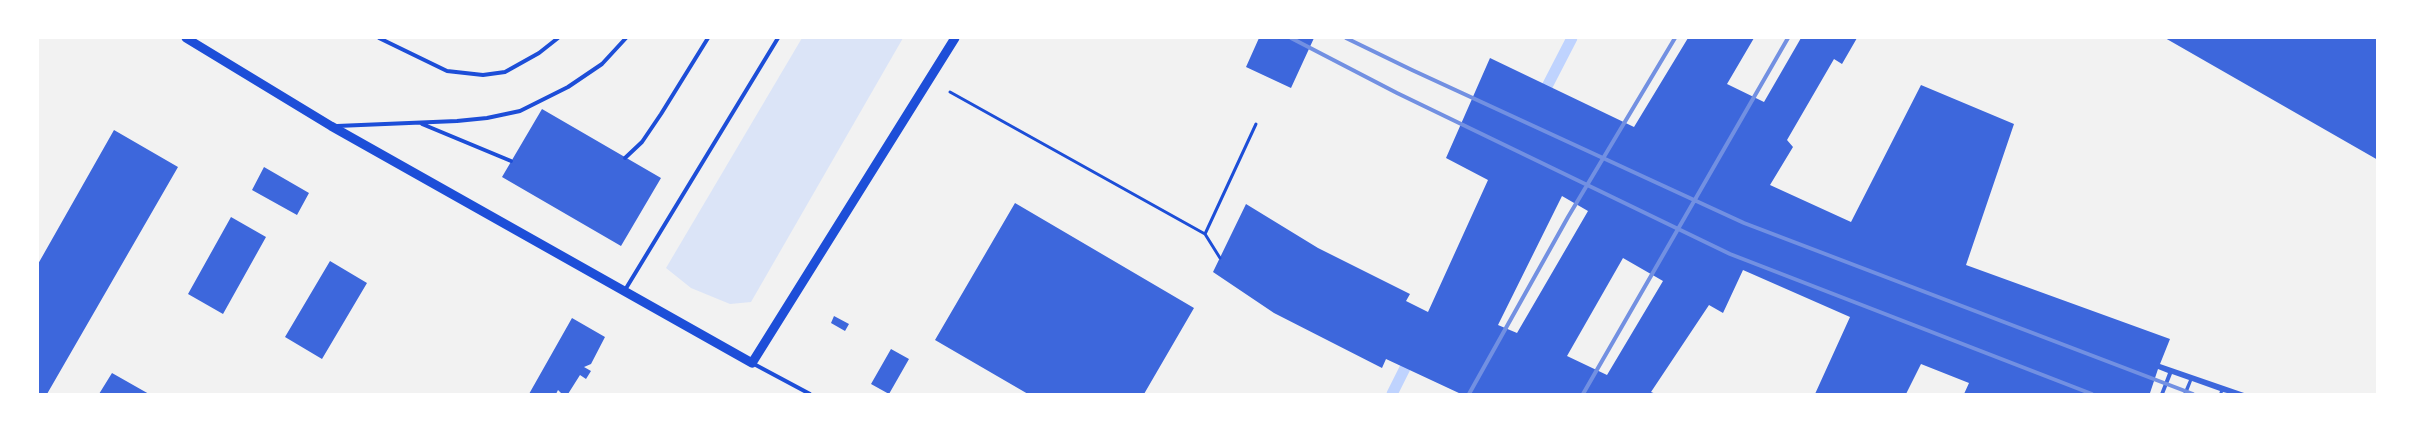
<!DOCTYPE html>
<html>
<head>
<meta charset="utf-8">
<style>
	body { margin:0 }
	#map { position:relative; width:2415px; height:432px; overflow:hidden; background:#f2f2f2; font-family:Mulish,sans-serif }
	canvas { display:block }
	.frame { position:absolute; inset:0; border:39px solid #fff; pointer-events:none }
</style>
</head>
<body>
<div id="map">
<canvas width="2415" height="432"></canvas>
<div class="frame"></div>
</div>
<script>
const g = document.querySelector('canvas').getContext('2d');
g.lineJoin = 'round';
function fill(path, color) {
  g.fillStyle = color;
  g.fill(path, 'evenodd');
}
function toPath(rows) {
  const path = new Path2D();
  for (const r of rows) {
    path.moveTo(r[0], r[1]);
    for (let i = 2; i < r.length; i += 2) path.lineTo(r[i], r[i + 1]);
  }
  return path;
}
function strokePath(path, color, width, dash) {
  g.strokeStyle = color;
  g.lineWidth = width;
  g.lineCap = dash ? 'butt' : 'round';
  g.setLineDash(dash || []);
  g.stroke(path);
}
fill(toPath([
	[802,38,903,38,751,302,730,304,691,288,666,268]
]), '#dbe4f7');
strokePath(toPath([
	[1541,98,1572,38],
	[1392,394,1411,356]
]), '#bfd3fe', 11);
fill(toPath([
	[1259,38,1314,38,1291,88,1246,67],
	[1688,38,1754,38,1727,84,1764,102,1801,38,1857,38,1842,64,1834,59,1787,140,1793,147,1770,185,1851,222,1921,85,2014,124,1966,265,2170,339,2160,364,2247,394,2231,394,2223,392,2222,394,2219,394,2220,391,2192,381,2187,394,2183,394,2189,380,2172,374,2164,394,2160,394,2168,373,2158,369,2150,393,2153,394,1964,394,1969,383,1921,364,1906,394,1815,394,1850,317,1743,270,1723,313,1709,305,1651,392,1656,394,1461,394,1386,359,1382,368,1274,313,1213,272,1246,204,1318,248,1410,294,1406,301,1428,312,1488,180,1446,158,1490,58,1634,127],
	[1562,196,1588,211,1517,333,1498,325],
	[1623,258,1663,281,1607,375,1567,356],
	[2165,38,2378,38,2378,160],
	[542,109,661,178,621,246,502,177],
	[114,130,178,167,47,394,38,394,38,264],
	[264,167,309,193,297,215,252,190],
	[1015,203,1194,308,1144,394,1028,394,935,340],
	[231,217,266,237,223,314,188,294],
	[330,261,367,283,322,359,285,337],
	[834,316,849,324,845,331,831,323],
	[572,318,605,337,591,364,584,367,591,371,586,379,580,375,568,394,562,394,558,390,556,394,529,394],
	[891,349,909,359,889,394,871,384],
	[112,373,149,394,99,394]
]), '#3d67dc');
strokePath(toPath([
	[950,92,1205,234,1220,258],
	[1205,234,1256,124]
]), '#1d4ed8', 3);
strokePath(toPath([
	[379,38,447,71,483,75,505,72,539,53,558,38],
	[422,124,511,161],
	[337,126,457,121,487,118,520,111,568,87,602,64,626,38],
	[625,158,642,142,661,114,708,38],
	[625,290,778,38],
	[752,363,810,394]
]), '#1d4ed8', 4);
strokePath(toPath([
	[186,38,331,126,752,363,955,38]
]), '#1d4ed8', 9);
strokePath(toPath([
	[1291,38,1397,93,1730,254,2092,394],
	[1346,38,1412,70,1744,223,2193,394],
	[1469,394,1568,217,1675,38],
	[1583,394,1788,38]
]), '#7290e2', 4);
</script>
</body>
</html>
